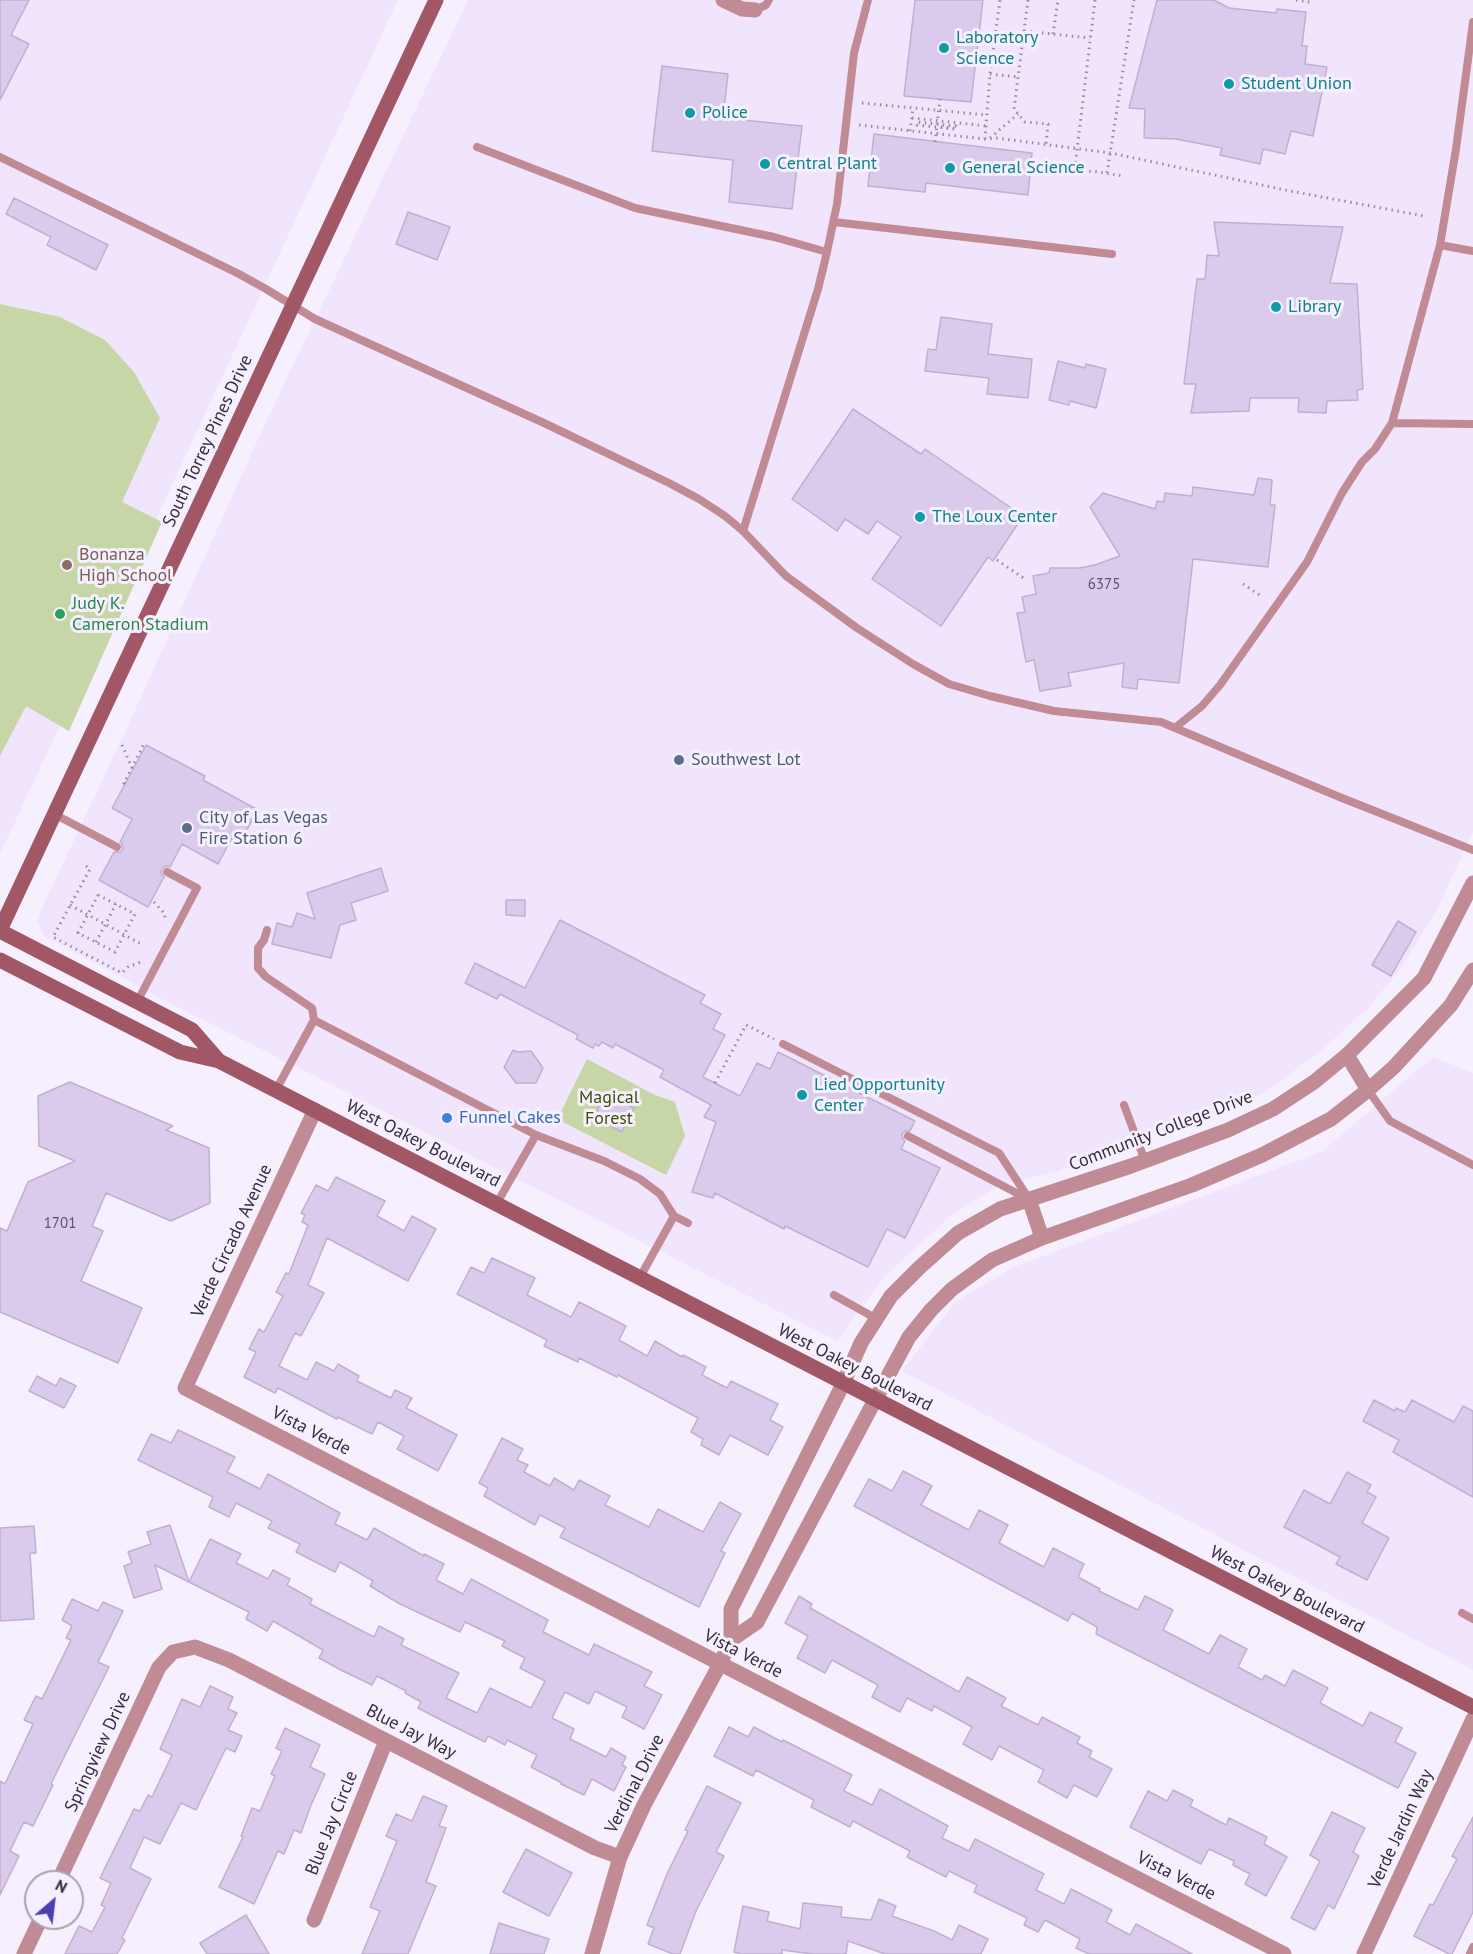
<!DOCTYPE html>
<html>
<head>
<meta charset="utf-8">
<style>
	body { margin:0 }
	#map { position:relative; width:1473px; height:1954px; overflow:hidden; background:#f6f0fe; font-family:"PT Sans",sans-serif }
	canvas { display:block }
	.north { position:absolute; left:24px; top:1870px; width:60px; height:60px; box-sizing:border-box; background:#f6f0fe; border:2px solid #a8a2b0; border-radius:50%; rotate:28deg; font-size:16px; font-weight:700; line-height:24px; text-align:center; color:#342d3b }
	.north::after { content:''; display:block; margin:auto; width:21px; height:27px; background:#4c3eb5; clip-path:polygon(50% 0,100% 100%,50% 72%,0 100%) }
</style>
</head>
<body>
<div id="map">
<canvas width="1473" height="1954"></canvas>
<div class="north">N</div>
</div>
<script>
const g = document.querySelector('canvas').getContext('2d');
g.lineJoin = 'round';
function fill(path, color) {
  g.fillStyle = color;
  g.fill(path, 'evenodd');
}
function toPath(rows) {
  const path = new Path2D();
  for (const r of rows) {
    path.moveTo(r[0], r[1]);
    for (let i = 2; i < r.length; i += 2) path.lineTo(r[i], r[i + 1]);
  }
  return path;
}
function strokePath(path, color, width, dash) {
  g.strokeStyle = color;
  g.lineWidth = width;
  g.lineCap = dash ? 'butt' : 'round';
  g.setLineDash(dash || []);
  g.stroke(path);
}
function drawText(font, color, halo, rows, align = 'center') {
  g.font = font + ' "PT Sans",sans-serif';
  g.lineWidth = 6;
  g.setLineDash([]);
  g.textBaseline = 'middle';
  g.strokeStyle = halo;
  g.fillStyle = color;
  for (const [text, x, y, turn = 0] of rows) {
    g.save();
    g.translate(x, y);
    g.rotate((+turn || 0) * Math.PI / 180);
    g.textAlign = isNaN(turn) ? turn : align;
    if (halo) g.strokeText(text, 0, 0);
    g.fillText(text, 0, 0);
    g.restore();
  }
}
fill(toPath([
	[0,0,398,0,0,854],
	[468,0,1473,0,1473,832,1437,910,1399,971,1368,1008,1324,1048,1266,1092,1055,1172,1001,1185,954,1213,884,1277,837,1341,162,999,44,936,37,921,41,910,125,732,263,428],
	[1433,1057,1473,1073,1473,1670,902,1371,956,1301,1014,1267,1321,1152]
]), '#f1e5fe');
fill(toPath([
	[0,304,60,317,105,340,134,372,160,418,122,502,162,522,69,731,26,706,0,756],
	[587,1059,655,1095,675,1102,685,1136,666,1175,563,1122,561,1112]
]), '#c6d6a7');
const building = toPath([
	[0,0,29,0,11,35,29,44,0,100,0,0],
	[915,0,983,0,971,102,904,96,915,0],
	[1157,0,1214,0,1229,8,1276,13,1277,9,1306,12,1302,46,1307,46,1305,64,1327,67,1313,136,1291,131,1285,154,1263,149,1260,164,1220,155,1222,148,1176,139,1144,138,1145,109,1129,108,1157,0],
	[662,66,728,74,723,118,802,126,792,209,729,202,733,160,652,151,662,66],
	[874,134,1032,153,1028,195,926,183,925,192,868,186,874,134],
	[14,198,108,245,96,270,47,245,51,237,6,214,14,198],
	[408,212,450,227,437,260,396,244,408,212],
	[1214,222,1343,227,1330,283,1357,284,1363,389,1357,390,1358,400,1327,401,1326,413,1298,412,1299,398,1250,398,1249,411,1191,413,1196,384,1184,384,1197,279,1205,279,1207,255,1219,256,1214,222],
	[941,317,992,324,988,354,1032,359,1028,398,987,394,989,378,925,371,928,349,936,350,941,317],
	[1058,361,1085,368,1086,364,1106,369,1096,408,1070,401,1069,405,1049,400,1058,361],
	[853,409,921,454,925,449,1023,516,993,561,988,557,941,626,872,579,901,537,877,521,868,534,845,519,837,531,792,499,853,409],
	[1258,478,1272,480,1270,505,1275,505,1268,567,1193,559,1179,683,1138,679,1137,689,1122,687,1124,663,1068,673,1071,686,1040,691,1034,660,1026,662,1017,613,1025,612,1022,597,1036,594,1033,576,1049,573,1050,568,1080,568,1095,565,1120,556,1090,507,1103,493,1155,509,1157,501,1164,502,1165,493,1192,496,1193,487,1254,495,1258,478],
	[146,745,205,776,203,780,258,810,240,842,232,838,218,864,182,844,170,867,166,866,162,869,161,873,164,877,148,907,99,880,114,852,120,852,123,849,122,844,120,842,132,819,112,808,146,745],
	[381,868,388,891,351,903,356,920,340,925,331,958,272,944,277,923,292,927,297,913,315,919,307,893,381,868],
	[506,900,525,900,525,916,506,915,506,900],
	[560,920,705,995,700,1003,721,1014,713,1029,725,1035,703,1077,740,1096,757,1063,770,1069,778,1052,915,1121,910,1131,905,1131,902,1134,903,1139,905,1141,901,1149,940,1168,905,1238,887,1229,868,1267,785,1226,784,1229,715,1193,713,1198,692,1192,716,1122,704,1117,711,1105,660,1077,664,1070,615,1044,613,1048,602,1042,599,1046,595,1044,593,1048,576,1039,578,1035,500,994,497,999,465,983,475,963,525,988,560,920],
	[1398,921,1416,932,1391,976,1372,965,1398,921],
	[513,1050,517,1052,531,1051,543,1068,536,1083,516,1083,504,1067,513,1050],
	[70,1082,173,1126,166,1130,209,1148,210,1203,171,1221,106,1193,92,1226,103,1231,81,1281,142,1308,118,1363,0,1312,0,1228,7,1231,28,1182,75,1161,39,1146,38,1096,70,1082],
	[605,1094,634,1108,622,1132,594,1117,605,1094],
	[336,1177,385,1201,377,1216,404,1231,412,1216,436,1229,408,1281,327,1238,308,1285,324,1293,301,1336,295,1333,279,1366,307,1380,316,1362,334,1371,338,1364,359,1376,357,1381,391,1398,395,1390,412,1398,406,1408,457,1435,438,1471,397,1449,404,1436,378,1422,372,1434,338,1417,337,1419,278,1388,275,1393,244,1377,256,1352,249,1349,259,1329,264,1332,283,1296,276,1292,286,1273,289,1274,308,1225,302,1222,305,1215,301,1213,316,1185,328,1191,336,1177],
	[492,1258,535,1278,527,1295,571,1317,579,1302,626,1326,619,1340,647,1356,655,1341,682,1357,683,1355,706,1367,702,1375,727,1388,731,1381,778,1404,770,1420,783,1427,768,1455,730,1435,719,1455,701,1445,703,1439,691,1432,698,1418,618,1375,617,1377,579,1358,578,1362,544,1346,547,1340,457,1294,471,1267,484,1273,492,1258],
	[37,1376,56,1386,60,1378,76,1386,64,1408,29,1391,37,1376],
	[1374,1400,1395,1411,1396,1408,1405,1412,1412,1400,1454,1422,1463,1406,1473,1411,1473,1497,1393,1452,1399,1440,1363,1421,1374,1400],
	[178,1430,235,1457,227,1472,260,1489,268,1474,340,1513,335,1524,367,1540,374,1528,424,1556,424,1554,444,1564,436,1580,463,1594,471,1579,548,1620,543,1632,589,1655,594,1644,652,1672,644,1686,662,1695,644,1729,622,1717,627,1707,595,1691,589,1704,565,1692,552,1718,574,1729,570,1739,606,1757,611,1748,626,1757,622,1765,626,1767,614,1791,592,1779,584,1795,561,1784,562,1783,531,1767,537,1755,507,1740,505,1745,488,1736,485,1742,445,1722,418,1708,421,1702,405,1693,406,1691,377,1676,372,1685,341,1670,319,1658,323,1650,273,1621,267,1631,246,1619,249,1612,155,1565,162,1589,134,1598,124,1566,132,1563,128,1552,151,1544,147,1532,170,1525,189,1582,210,1539,241,1554,236,1563,268,1579,273,1570,290,1579,287,1585,312,1599,310,1604,374,1637,379,1626,404,1639,401,1645,459,1673,446,1698,477,1713,490,1688,531,1708,545,1681,520,1668,525,1658,502,1646,505,1641,465,1622,460,1632,400,1604,370,1586,373,1581,340,1562,335,1572,296,1552,300,1544,268,1528,272,1521,236,1503,229,1517,209,1507,213,1497,138,1460,151,1434,171,1443,178,1430],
	[502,1438,523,1449,517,1460,528,1465,524,1472,550,1486,554,1478,574,1490,579,1480,610,1496,605,1505,649,1527,658,1509,703,1532,720,1502,741,1514,721,1551,725,1553,699,1607,560,1537,565,1528,540,1515,535,1525,484,1496,488,1488,479,1483,502,1438],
	[903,1471,932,1486,921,1505,969,1530,979,1510,1008,1525,999,1543,1044,1567,1053,1548,1084,1564,1078,1577,1100,1589,1099,1591,1138,1610,1145,1596,1173,1610,1163,1630,1209,1654,1220,1635,1247,1649,1238,1667,1262,1680,1265,1675,1285,1686,1293,1670,1328,1688,1320,1703,1363,1726,1370,1712,1402,1728,1395,1742,1416,1753,1398,1788,1096,1634,1097,1627,1072,1613,1068,1621,854,1506,869,1479,892,1491,903,1471],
	[1347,1472,1371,1485,1367,1492,1376,1497,1362,1523,1389,1538,1367,1580,1336,1564,1340,1557,1284,1527,1304,1490,1330,1504,1347,1472],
	[34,1526,36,1553,30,1553,34,1619,0,1621,0,1528,34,1526],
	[799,1596,812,1604,810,1608,959,1692,967,1677,1006,1698,1001,1706,1038,1725,1042,1717,1080,1737,1077,1743,1092,1751,1089,1757,1112,1769,1097,1797,1074,1785,1067,1798,1038,1782,1044,1770,999,1746,992,1760,963,1744,972,1727,934,1706,932,1711,907,1698,900,1712,872,1697,878,1685,832,1660,825,1673,797,1658,808,1636,785,1623,799,1596],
	[72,1599,98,1611,103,1602,123,1611,98,1662,109,1667,72,1741,51,1784,53,1785,33,1826,24,1822,10,1851,19,1856,0,1895,0,1781,5,1784,33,1724,24,1720,36,1696,42,1699,71,1640,66,1638,72,1626,62,1620,72,1599],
	[210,1686,233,1697,228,1709,237,1713,228,1730,242,1736,235,1752,226,1748,196,1810,181,1803,160,1844,144,1837,130,1868,151,1879,122,1938,125,1940,117,1954,65,1954,79,1926,92,1932,105,1907,101,1905,111,1883,100,1878,134,1809,140,1811,148,1795,152,1797,172,1755,160,1749,182,1699,200,1707,210,1686],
	[729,1727,748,1737,754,1727,782,1742,783,1740,852,1775,844,1791,872,1805,880,1789,948,1826,942,1838,969,1851,975,1839,1044,1874,1036,1890,1064,1904,1071,1889,1112,1910,1106,1922,1130,1935,1136,1924,1192,1954,1089,1954,1076,1948,1080,1939,1045,1920,1038,1932,1024,1925,1027,1918,974,1892,977,1885,949,1871,946,1877,907,1857,910,1851,853,1821,850,1827,811,1807,814,1800,756,1770,753,1776,714,1756,729,1727],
	[285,1728,320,1745,310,1767,325,1774,311,1805,301,1833,294,1830,284,1854,278,1851,254,1904,219,1887,243,1837,241,1836,252,1808,260,1811,275,1776,271,1774,282,1751,276,1748,285,1728],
	[707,1786,741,1803,716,1852,724,1856,696,1911,680,1954,673,1954,648,1944,654,1928,647,1925,667,1874,688,1831,685,1830,707,1786],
	[1173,1790,1193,1800,1190,1806,1226,1825,1229,1818,1267,1837,1264,1844,1287,1857,1266,1896,1245,1884,1250,1874,1233,1865,1234,1861,1209,1849,1201,1864,1130,1827,1148,1791,1167,1801,1173,1790],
	[423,1796,447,1806,439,1826,446,1828,426,1882,436,1886,408,1954,362,1954,380,1911,370,1907,397,1841,386,1836,396,1814,412,1821,423,1796],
	[1332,1812,1365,1828,1353,1852,1359,1856,1343,1890,1334,1909,1328,1905,1315,1930,1291,1918,1320,1861,1310,1855,1332,1812],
	[1473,1817,1473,1912,1452,1954,1449,1954,1414,1936,1430,1904,1433,1905,1457,1859,1452,1856,1473,1817],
	[526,1849,572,1873,549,1916,503,1892,526,1849],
	[879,1899,896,1906,892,1916,934,1931,952,1940,959,1925,988,1939,981,1954,885,1954,848,1941,846,1954,813,1954,782,1950,782,1954,742,1954,734,1952,743,1906,769,1912,767,1921,800,1929,803,1903,842,1907,841,1917,871,1920,879,1899],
	[246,1915,269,1954,207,1954,200,1943,246,1915],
	[499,1923,549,1939,544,1954,490,1954,499,1923]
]);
fill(building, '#dacaec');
strokePath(building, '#bfafd0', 1.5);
strokePath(toPath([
	[1028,0,1014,109,1025,122,1048,124,1046,144],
	[1095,0,1074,175,1092,171,1123,176],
	[1296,0,1310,2,1312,0],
	[1024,31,1090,38],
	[1053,34,1058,0],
	[990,74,1018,77],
	[862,103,987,115],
	[912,118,987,126],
	[859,125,985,139,996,138,1111,153,1285,190,1424,216],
	[941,127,956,129,956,126,917,122,917,125,956,129],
	[910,131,913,108],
	[990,138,1018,114],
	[985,139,990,74,1000,0],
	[1107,173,1134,0],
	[997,560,1025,579],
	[1243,584,1261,596],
	[122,745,132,768],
	[125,784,124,783,145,742],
	[86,866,90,869,53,937,122,973,128,967,143,961],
	[98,895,135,914,115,952,78,933,98,895],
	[154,902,165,914,165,920],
	[70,905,143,945],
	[96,942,116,904],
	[715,1083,746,1025,774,1039]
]), '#948d9b', 3, [1.5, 4.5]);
strokePath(toPath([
	[755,10,766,5,769,0],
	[477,147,635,208,774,237,827,252],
	[0,157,239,274,266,289,315,319,544,423,669,483,699,499,725,516,743,531,786,576,857,628,913,664,949,684,990,696,1054,711,1161,722,1337,796,1473,850],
	[834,222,1112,254],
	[1440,245,1473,251],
	[1392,423,1473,424],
	[743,531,818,289,827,252,837,204,854,53,868,0],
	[1176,727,1202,706,1220,685,1307,562,1342,493,1362,462,1375,449,1392,423,1440,245,1456,149,1473,22],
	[54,814,117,847],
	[267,930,264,940,258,948,258,968,266,977,312,1008,314,1020],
	[137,1002,197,888,167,872],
	[783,1044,999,1153,1029,1199],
	[276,1090,314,1020,536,1135,604,1161,640,1179,660,1194,674,1216],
	[1368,1090,1390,1121,1473,1165],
	[1124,1105,1145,1161],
	[908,1136,1028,1199],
	[497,1203,536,1135],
	[639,1279,674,1216,688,1223],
	[834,1295,875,1318],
	[1462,1613,1473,1619],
	[1470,1954,1473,1947]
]), '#c08b94', 8);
strokePath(toPath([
	[723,0,742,9,755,10],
	[315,1110,185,1388,1284,1954],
	[731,1640,757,1622,875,1400],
	[58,1882,159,1667,173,1652,195,1647,229,1660,595,1848,620,1857],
	[314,1920,386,1741],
	[24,1954,41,1918],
	[592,1954,620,1857,644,1805,720,1664,731,1640,731,1609,843,1384],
	[1364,1954,1473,1719]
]), '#c08b94', 15);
strokePath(toPath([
	[1347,1055,1368,1090],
	[1029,1199,1042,1238],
	[843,1384,861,1343,891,1296,919,1268,958,1233,1000,1209,1131,1166,1228,1130,1273,1109,1314,1082,1347,1055,1424,978,1473,883],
	[875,1400,909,1337,931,1310,952,1289,992,1260,1042,1238,1192,1185,1262,1155,1331,1119,1368,1090,1394,1067,1451,1005,1473,970]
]), '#c08b94', 15);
strokePath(toPath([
	[0,930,436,0],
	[0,931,192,1030,219,1061],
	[0,960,180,1052,219,1061,1473,1707]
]), '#a25767', 15);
strokePath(toPath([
	[935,142,940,99]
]), '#948d9b', 3, [1.5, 4.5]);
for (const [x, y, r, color] of [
	[944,48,6,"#0f9aa8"],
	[1229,84,6,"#0f9aa8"],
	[690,113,6,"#0f9aa8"],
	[765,164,6,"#0f9aa8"],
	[950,168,6,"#0f9aa8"],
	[1276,307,6,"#0f9aa8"],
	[920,517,6,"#0f9aa8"],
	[67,565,6,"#8d6e63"],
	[60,614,6,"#2e9e5b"],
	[679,760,6,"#5c6f8a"],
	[187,828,6,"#5c6f8a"],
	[802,1095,6,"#0f9aa8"],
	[447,1118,6,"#3f7fe0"]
]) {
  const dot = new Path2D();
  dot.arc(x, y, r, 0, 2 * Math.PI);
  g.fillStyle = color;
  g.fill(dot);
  strokePath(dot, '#f6f0fe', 2);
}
drawText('15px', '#5e5467', null, [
	["6375",1104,585],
	["1701",60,1224]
]);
drawText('18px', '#0d838f', '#f6f0fe', [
	["Laboratory",956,38],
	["Science",956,59],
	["Student Union",1241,84],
	["Police",702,113],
	["Central Plant",777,164],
	["General Science",962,168],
	["Library",1288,307],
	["The Loux Center",932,517],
	["Lied Opportunity",814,1085],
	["Center",814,1106]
], 'left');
drawText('18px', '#342d3b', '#f6f0fe', [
	["South Torrey Pines Drive",208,441,-65],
	["Community College Drive",1161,1131,-21],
	["West Oakey Boulevard",423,1144,27],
	["Verde Circado Avenue",232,1241,-65],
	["West Oakey Boulevard",855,1368,27],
	["Vista Verde",311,1431,27],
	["West Oakey Boulevard",1287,1590,27],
	["Vista Verde",743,1654,27],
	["Blue Jay Way",411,1732,27],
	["Springview Drive",98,1752,-65],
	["Verdinal Drive",635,1784,-63],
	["Blue Jay Circle",332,1823,-68],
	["Verde Jardin Way",1401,1829,-65],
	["Vista Verde",1176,1876,27]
]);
drawText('18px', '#785e54', '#f6f0fe', [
	["Bonanza",79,555],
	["High School",79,576]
], 'left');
drawText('18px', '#27864d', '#f6f0fe', [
	["Judy K.",72,604],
	["Cameron Stadium",72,625]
], 'left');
drawText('18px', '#4e5e75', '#f6f0fe', [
	["Southwest Lot",691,760],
	["City of Las Vegas",199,818],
	["Fire Station 6",199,839]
], 'left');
drawText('18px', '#3d4e06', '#f6f0fe', [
	["Magical",609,1098],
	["Forest",609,1119]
]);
drawText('18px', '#366cbe', '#f6f0fe', [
	["Funnel Cakes",459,1118]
], 'left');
</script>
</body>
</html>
